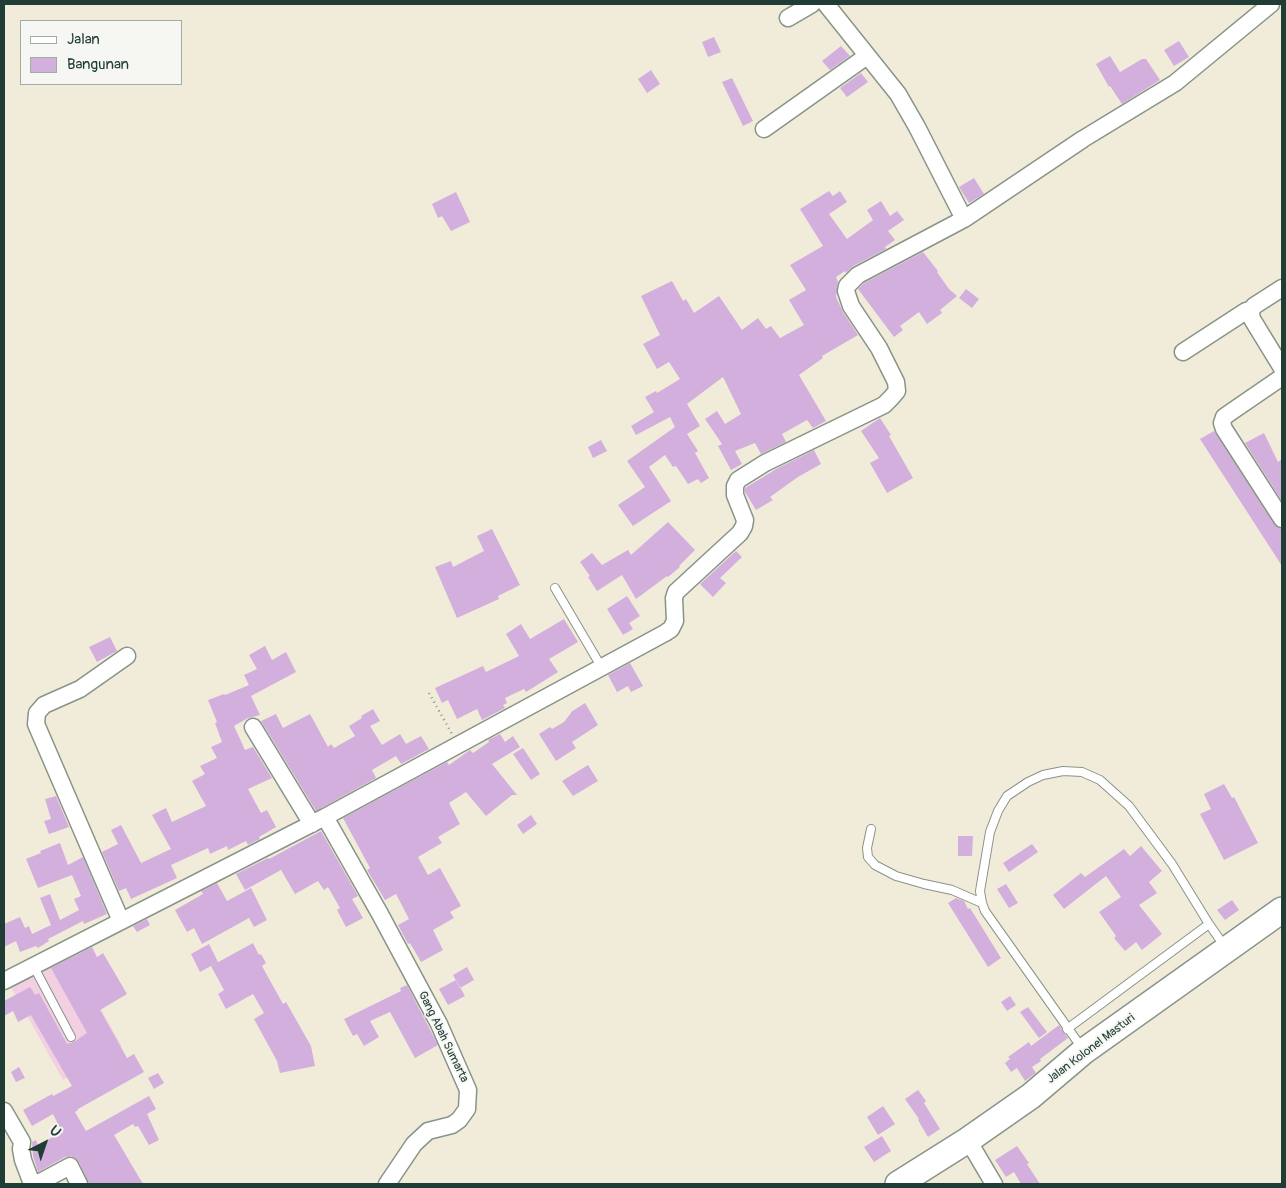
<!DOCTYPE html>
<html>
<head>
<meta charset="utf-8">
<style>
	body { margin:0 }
	#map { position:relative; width:1286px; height:1188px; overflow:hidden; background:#f1ecda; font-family:Pangolin,sans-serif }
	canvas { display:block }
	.frame { position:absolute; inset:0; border:5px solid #1f3d34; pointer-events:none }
	.legend { position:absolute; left:20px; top:20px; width:162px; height:65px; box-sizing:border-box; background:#f6f6f2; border:1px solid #a0aca6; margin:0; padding:6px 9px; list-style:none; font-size:15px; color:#1f3d34 }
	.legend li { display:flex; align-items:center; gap:10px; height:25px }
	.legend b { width:25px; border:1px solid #a0aca6 }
	.north { position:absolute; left:20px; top:1118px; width:50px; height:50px; -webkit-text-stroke:4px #f6f6f2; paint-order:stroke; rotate:41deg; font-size:14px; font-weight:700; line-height:20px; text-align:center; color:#1f3d34 }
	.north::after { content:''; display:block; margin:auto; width:18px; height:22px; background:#1f3d34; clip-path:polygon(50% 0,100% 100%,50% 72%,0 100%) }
</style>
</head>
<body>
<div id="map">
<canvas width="1286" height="1188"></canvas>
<div class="frame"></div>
<ul class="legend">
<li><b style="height:6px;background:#fff"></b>Jalan</li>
<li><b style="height:14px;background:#d3afde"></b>Bangunan</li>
</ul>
<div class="north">U</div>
</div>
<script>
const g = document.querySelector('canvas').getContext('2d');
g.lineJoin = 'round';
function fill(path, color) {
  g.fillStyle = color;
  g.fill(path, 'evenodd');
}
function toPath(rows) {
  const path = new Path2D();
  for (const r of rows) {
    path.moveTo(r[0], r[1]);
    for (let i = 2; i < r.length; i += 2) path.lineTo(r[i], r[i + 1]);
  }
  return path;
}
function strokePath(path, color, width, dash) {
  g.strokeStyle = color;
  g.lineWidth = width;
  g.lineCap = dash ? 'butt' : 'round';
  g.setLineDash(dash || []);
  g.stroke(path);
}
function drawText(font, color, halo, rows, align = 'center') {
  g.font = font + ' Pangolin,sans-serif';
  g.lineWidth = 4;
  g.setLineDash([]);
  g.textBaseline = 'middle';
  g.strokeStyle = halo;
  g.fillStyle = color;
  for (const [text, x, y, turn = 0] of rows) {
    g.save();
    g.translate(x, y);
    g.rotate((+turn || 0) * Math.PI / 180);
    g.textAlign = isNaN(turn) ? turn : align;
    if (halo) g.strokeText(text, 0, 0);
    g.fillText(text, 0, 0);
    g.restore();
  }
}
fill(toPath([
	[72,957,122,1047,63,1080,11,987]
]), '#f2cfe1');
fill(toPath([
	[714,37,721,52,708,57,702,42],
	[1179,41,1189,57,1174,66,1164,50],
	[841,46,850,56,830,70,822,61],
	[1110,56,1120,72,1142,59,1146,59,1160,80,1122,104,1110,86,1109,87,1096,64],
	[651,70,660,84,647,93,638,79],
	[861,73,868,82,847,97,840,88],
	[732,78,753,121,743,126,722,82],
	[974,178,984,194,969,203,959,187],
	[829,191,833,196,840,191,847,202,829,214,847,239,873,220,867,210,881,201,890,216,897,211,904,220,888,231,895,240,885,247,886,249,853,266,846,273,845,271,836,277,838,282,836,297,843,312,858,335,822,356,823,358,799,375,826,421,813,428,807,420,782,434,786,442,761,454,755,443,735,451,742,464,731,470,718,446,722,444,705,419,717,411,725,424,741,414,723,377,687,404,700,426,687,434,698,451,695,453,709,478,701,483,698,479,688,484,676,466,673,467,665,455,649,467,671,501,633,526,618,505,645,487,627,461,675,427,670,417,636,435,631,426,654,412,645,397,656,391,657,393,680,379,669,362,657,369,643,344,660,335,641,296,672,281,683,301,686,299,694,313,719,296,742,330,758,318,766,329,771,326,780,338,804,325,789,300,806,290,790,265,823,246,800,209],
	[456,192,470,222,451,231,442,216,438,218,432,204],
	[923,252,938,271,937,272,949,289,957,296,940,310,942,313,927,324,919,312,900,326,903,330,894,337,858,289,864,283],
	[966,289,979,299,972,308,959,298],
	[880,418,891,435,889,436,913,478,887,493,870,463,879,458,861,431],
	[1214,431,1274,524,1282,529,1282,566,1200,439],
	[1264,433,1278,462,1282,459,1282,501,1245,443],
	[601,440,607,451,593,458,588,447],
	[814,450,821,464,798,477,770,497,773,500,756,510,745,492,745,488,778,468],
	[668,522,695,550,679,566,680,567,668,577,667,576,636,599,622,575,597,591,588,577,590,576,580,562,592,553,602,565,628,550,631,555],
	[492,529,520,585,498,596,499,599,457,618,435,567,451,561,453,567,484,551,477,536],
	[736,551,742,557,720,578,726,583,713,597,700,584],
	[627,596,640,616,629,623,633,629,623,635,607,609],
	[564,619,578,642,549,659,558,672,526,692,524,689,505,698,507,703,503,705,505,708,482,720,477,709,457,719,448,700,442,703,435,688,483,666,486,672,519,656,506,634,521,624,530,639],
	[110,637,117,651,97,662,89,647],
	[265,646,272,660,286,652,296,672,251,696,260,715,248,718,234,726,245,750,253,747,272,778,248,789,261,813,267,810,276,827,259,837,260,839,248,845,246,841,228,850,227,846,210,854,208,848,171,865,177,878,131,899,126,888,119,891,102,852,118,844,111,830,121,825,141,863,171,849,152,815,166,808,172,822,206,806,192,781,205,774,200,766,217,758,211,747,222,742,215,723,217,722,208,700,224,694,225,695,249,685,244,675,257,669,249,655],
	[630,663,643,686,631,692,628,686,617,692,608,675],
	[585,703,598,725,572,742,576,748,556,761,539,734,550,727,552,729,564,722,571,713,571,712],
	[373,709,380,721,370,726,382,745,400,734,406,744,421,736,429,749,401,764,396,756,372,770,376,778,316,811,261,721,276,714,283,728,310,714,328,747,331,744,334,748,355,736,349,726,362,718,361,716],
	[500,734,505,742,513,736,520,747,492,764,517,795,512,795,486,816,466,792,449,803,460,824,438,837,442,843,418,857,428,875,440,868,461,906,450,912,454,918,433,930,443,950,421,962,410,943,408,944,398,925,409,919,396,894,385,900,367,870,370,868,343,818,447,762,449,765,470,750,473,753,489,742,488,740],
	[523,748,540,774,531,780,513,754],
	[588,765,598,781,573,796,562,781],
	[1224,784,1232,798,1234,797,1258,843,1224,860,1200,814,1211,809,1204,794],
	[56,796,69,827,49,834,44,821,51,819,45,799],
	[531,815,537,824,523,834,517,825],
	[321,831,358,896,352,899,363,918,346,927,337,910,340,908,328,887,324,890,318,881,295,894,281,870,245,890,236,874,268,858,269,859],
	[958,836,973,836,972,856,958,856],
	[60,843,68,865,83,857,107,914,84,924,83,921,48,939,49,941,38,948,36,946,20,952,16,941,4,947,4,924,20,917,25,928,29,926,32,934,51,925,40,898,50,894,60,920,79,910,74,899,81,896,72,875,38,888,26,859,41,853,40,851],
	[1032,844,1038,852,1009,872,1003,863],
	[1141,846,1162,871,1149,882,1157,893,1139,905,1162,934,1142,950,1136,942,1125,951,1114,938,1116,936,1099,912,1121,897,1106,876,1064,909,1053,895,1081,873,1085,877,1124,849,1130,856],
	[217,883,227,901,251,888,267,920,254,927,249,918,202,944,194,928,187,932,175,910,203,894,201,891],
	[1006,884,1018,903,1009,908,997,889],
	[956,898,964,901,968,909,970,908,1001,958,988,967,948,903],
	[1232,900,1239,910,1225,920,1217,910],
	[147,919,150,925,137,932,133,926],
	[253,943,259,955,261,954,266,963,262,966,283,1004,286,1002,311,1046,315,1066,280,1073,277,1061,254,1019,264,1013,253,994,226,1009,218,994,224,990,211,966],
	[209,944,218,962,200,972,191,954],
	[92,947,97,957,103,953,127,994,100,1010,127,1058,134,1054,144,1072,78,1109,78,1110,75,1112,86,1131,149,1096,156,1109,147,1114,159,1140,149,1145,138,1126,135,1127,133,1124,114,1135,143,1184,89,1184,79,1162,71,1156,65,1157,38,1172,33,1156,32,1142,36,1140,38,1145,62,1132,53,1114,32,1126,23,1110,52,1094,53,1096,72,1086,31,1015,18,1022,13,1011,4,1016,4,1001,30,987,35,995,39,993,67,1044,74,1042,87,1033,51,968],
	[467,967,474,980,460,988,453,975],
	[456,980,465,996,448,1005,439,989],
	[407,985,438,1045,415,1058,390,1012,370,1021,379,1037,364,1046,357,1034,353,1036,344,1019,401,991,400,988],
	[1010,996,1016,1005,1007,1011,1001,1002],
	[1028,1007,1047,1032,1039,1038,1020,1012],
	[1059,1025,1068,1038,1040,1059,1041,1061,1032,1067,1036,1073,1025,1081,1017,1068,1011,1072,1005,1063,1010,1059,1008,1057,1029,1042,1031,1046],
	[19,1067,25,1078,16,1082,11,1072],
	[158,1073,164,1083,154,1089,148,1078],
	[918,1090,926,1101,924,1103,940,1129,928,1137,918,1120,919,1119,905,1099],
	[883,1106,895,1124,878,1135,867,1117],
	[882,1136,891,1151,874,1162,864,1147],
	[1017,1146,1029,1163,1027,1164,1040,1184,1021,1184,1014,1172,1006,1177,995,1160]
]), '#d3afde');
const lane = toPath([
	[555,588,602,668],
	[871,829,867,848,868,857,875,865,896,876,924,884,952,890,982,903],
	[34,967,71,1037],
	[1067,1029,1209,924],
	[1082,1048,985,911,982,903,980,891,990,832,998,811,1007,796,1028,782,1043,775,1063,771,1082,772,1100,780,1129,806,1172,864,1209,924,1225,947]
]);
const street = toPath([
	[788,18,812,4],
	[764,129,867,56],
	[964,219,1083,139,1175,83,1271,4],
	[1282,288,1254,306,1252,309,1251,313,1252,319,1282,368],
	[1183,352,1246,311,1252,309],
	[1282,377,1231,412,1224,417,1222,423,1224,429,1282,519],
	[253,727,312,824],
	[325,817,380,914,439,1024,468,1090,467,1109,459,1120,452,1125,428,1131,414,1144,387,1184],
	[121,921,36,724,37,713,44,705,80,689,127,656],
	[4,981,325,817,665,633,671,629,675,621,674,598,676,592,740,533,744,526,745,520,735,495,735,486,738,480,765,463,884,405,891,398,897,391,896,382,879,348,851,306,846,291,847,286,858,275,964,219,917,127,898,94,826,4],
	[4,1111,22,1142,21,1149,23,1160,32,1184],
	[968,1140,994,1184],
	[33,1184,42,1181,70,1166,79,1184]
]);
const primary = toPath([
	[898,1184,968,1140,1031,1096,1084,1051,1282,910]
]);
strokePath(lane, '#889487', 10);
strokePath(street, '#889487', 19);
strokePath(primary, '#889487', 28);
strokePath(toPath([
	[429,693,452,734]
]), '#889487', 2.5, [1, 4]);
strokePath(lane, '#fff', 8);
strokePath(street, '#fff', 16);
strokePath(primary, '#fff', 25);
drawText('12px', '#1f3d34', '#f6f6f2', [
	["Gang Abah Sumarta",443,1037,64],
	["Jalan Kolonel Masturi",1091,1049,-37]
]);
</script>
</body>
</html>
